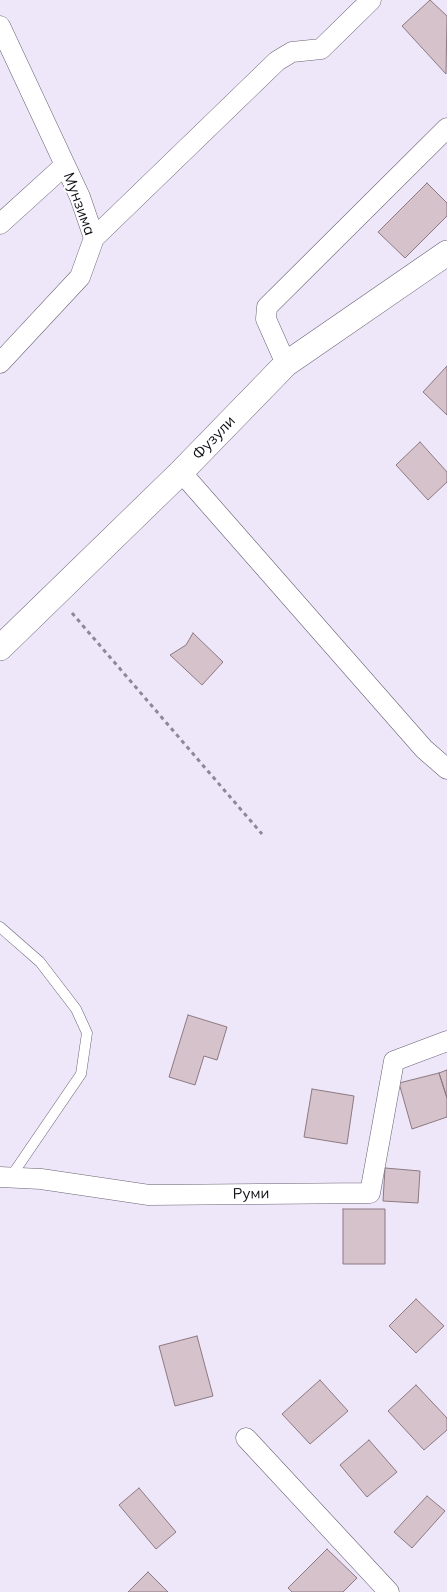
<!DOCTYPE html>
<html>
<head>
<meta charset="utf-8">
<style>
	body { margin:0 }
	canvas { display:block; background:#eee6f9 }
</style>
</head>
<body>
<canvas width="447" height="1592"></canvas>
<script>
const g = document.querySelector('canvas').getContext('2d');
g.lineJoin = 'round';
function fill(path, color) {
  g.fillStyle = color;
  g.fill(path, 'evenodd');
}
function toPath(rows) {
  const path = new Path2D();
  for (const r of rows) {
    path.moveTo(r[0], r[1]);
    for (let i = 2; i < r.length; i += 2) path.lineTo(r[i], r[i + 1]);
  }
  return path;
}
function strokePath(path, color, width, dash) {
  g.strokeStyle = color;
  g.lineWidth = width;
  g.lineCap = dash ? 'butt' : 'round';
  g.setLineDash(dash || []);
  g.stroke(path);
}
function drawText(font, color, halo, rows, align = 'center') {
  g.font = font + ' Mulish,sans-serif';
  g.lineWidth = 4;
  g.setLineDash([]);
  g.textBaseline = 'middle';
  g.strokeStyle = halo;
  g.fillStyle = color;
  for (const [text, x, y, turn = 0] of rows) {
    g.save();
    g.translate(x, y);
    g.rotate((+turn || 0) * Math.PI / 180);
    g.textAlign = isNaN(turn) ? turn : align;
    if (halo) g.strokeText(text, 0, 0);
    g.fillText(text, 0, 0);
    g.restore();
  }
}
const building = toPath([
	[430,0,447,16,446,74,402,26,430,0],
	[427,183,447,203,447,216,405,258,378,232,427,183],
	[447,366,447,415,423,392,447,366],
	[420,442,447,472,447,482,428,500,396,465,420,442],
	[193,633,223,662,202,685,170,655,186,645,193,633],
	[188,1015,227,1027,217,1060,204,1056,195,1085,169,1077,188,1015],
	[447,1070,447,1098,439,1073,447,1070],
	[439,1073,447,1098,447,1117,412,1129,399,1083,439,1073],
	[312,1089,354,1096,347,1144,304,1137,312,1089],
	[385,1168,420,1171,418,1203,383,1201,385,1168],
	[343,1209,385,1209,385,1264,343,1264,343,1209],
	[416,1299,444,1326,416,1353,389,1326,416,1299],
	[197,1336,213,1396,175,1406,159,1346,197,1336],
	[320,1380,348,1411,310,1444,282,1414,320,1380],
	[416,1385,447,1418,447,1430,424,1450,388,1411,416,1385],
	[369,1440,397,1472,367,1497,340,1465,369,1440],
	[139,1488,176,1532,156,1549,119,1505,139,1488],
	[427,1496,445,1511,412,1548,394,1532,427,1496],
	[327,1549,357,1578,343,1592,292,1592,288,1588,327,1549],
	[148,1572,168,1592,128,1592,148,1572]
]);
fill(building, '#d6c2cb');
strokePath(building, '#8c7981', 1);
const service = toPath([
	[0,927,40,962,76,1009,87,1033,81,1074,10,1178]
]);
const minor = toPath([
	[0,26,80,197,94,238,80,277,0,363],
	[0,224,65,165],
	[94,238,277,61,292,52,321,49,371,0],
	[286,364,266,319,267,307,447,128],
	[181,472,424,749,447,769],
	[0,1177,41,1179,149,1195,370,1193,394,1061,447,1041],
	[246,1438,389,1592]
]);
const tertiary = toPath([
	[0,648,181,472,286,364,447,253]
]);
strokePath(service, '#6a6273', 11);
strokePath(minor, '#6a6273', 21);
strokePath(tertiary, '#6a6273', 26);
strokePath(toPath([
	[72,613,262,834]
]), '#8e8896', 3, [4, 4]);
strokePath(service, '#fff', 10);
strokePath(minor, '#fff', 20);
strokePath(tertiary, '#fff', 25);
drawText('15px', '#110f15', '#fff', [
	["Мунзима",79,204,70],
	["Фузули",214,438,-46],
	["Руми",251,1194,-1]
]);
</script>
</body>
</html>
